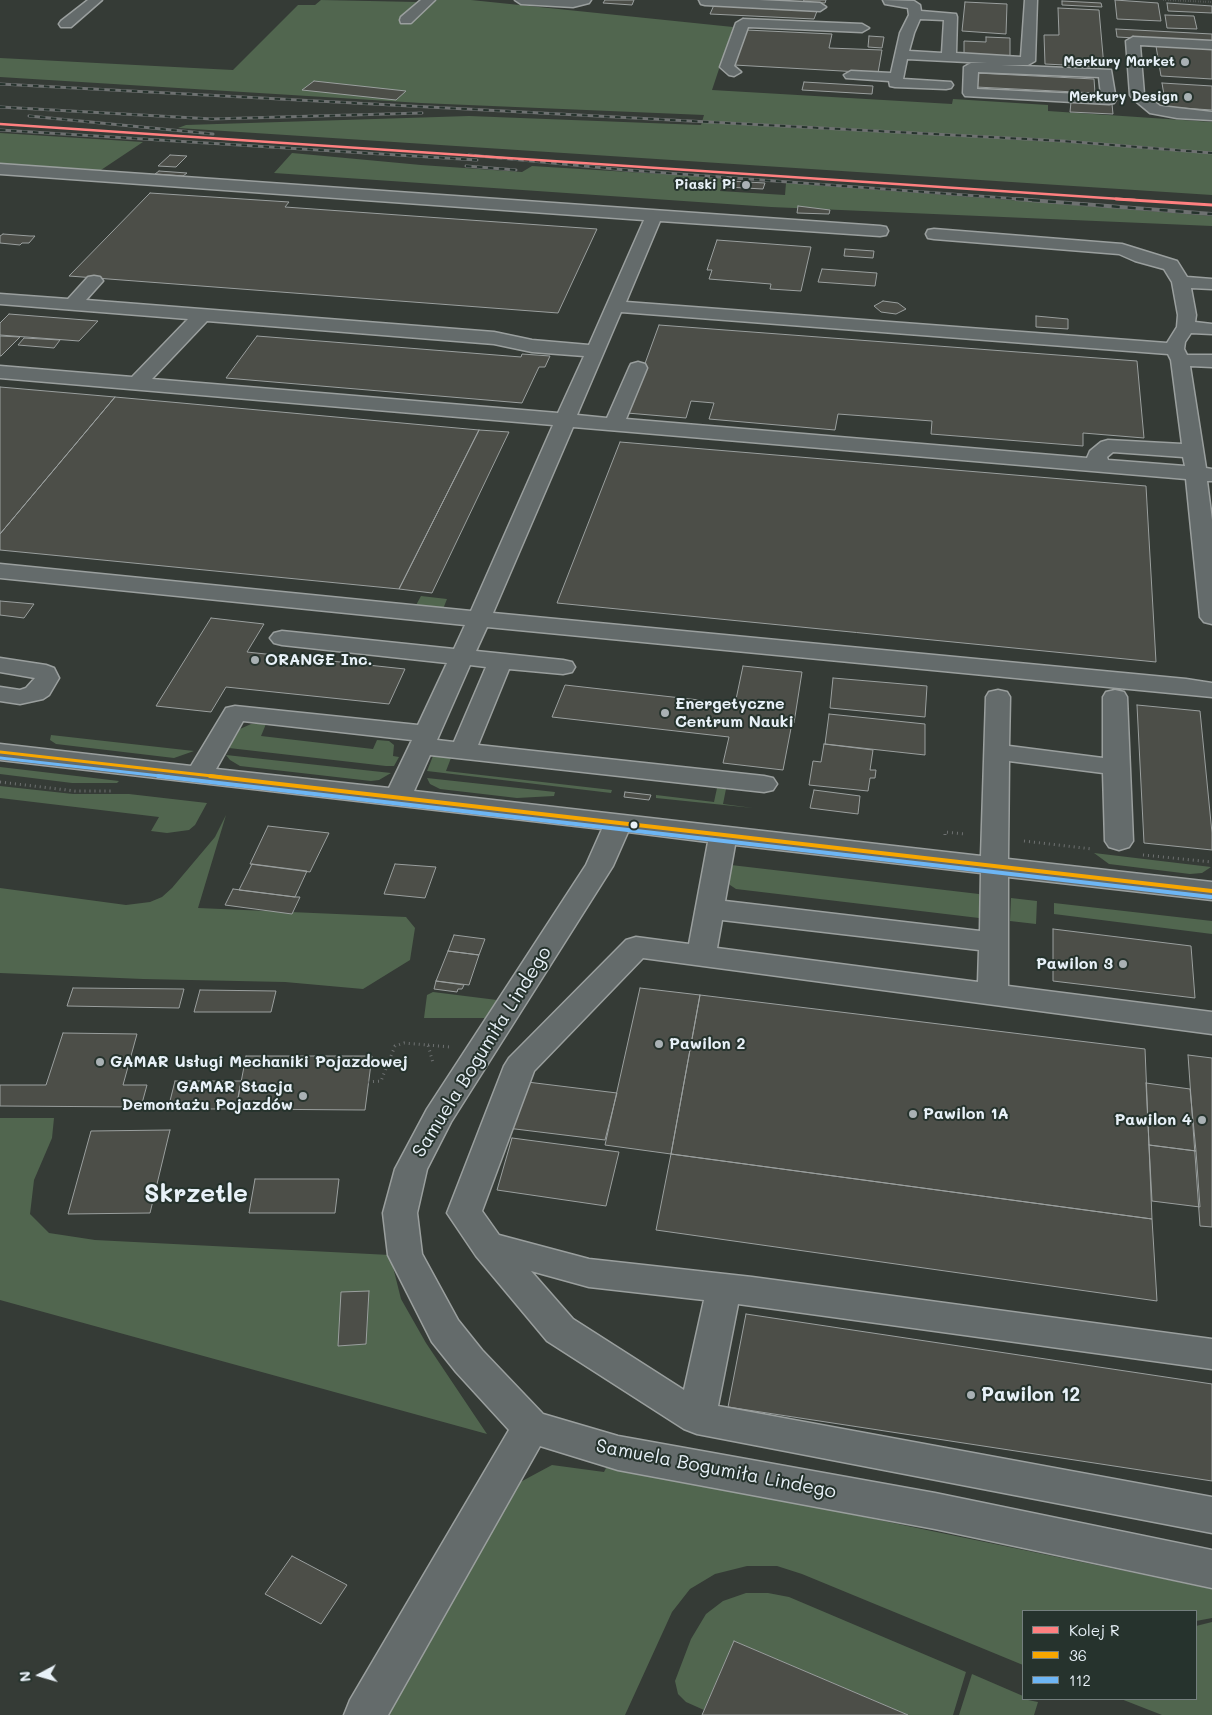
<!DOCTYPE html>
<html>
<head>
<meta charset="utf-8">
<style>
	body { margin:0 }
	#map { position:relative; width:1212px; height:1715px; overflow:hidden; background:#353b36; font-family:Mali,sans-serif }
	canvas { display:block }
	.legend { position:absolute; left:1022px; top:1610px; width:175px; height:90px; box-sizing:border-box; background:#26332d; border:1px solid #747f7e; margin:0; padding:6px 9px; list-style:none; font-size:15px; color:#e8f1f8 }
	.legend li { display:flex; align-items:center; gap:10px; height:25px }
	.legend b { width:25px; border:1px solid #747f7e }
	.north { position:absolute; left:15px; top:1650px; width:50px; height:50px; -webkit-text-stroke:4px #26332d; paint-order:stroke; rotate:264deg; font-size:14px; font-weight:700; line-height:20px; text-align:center; color:#e8f1f8 }
	.north::after { content:''; display:block; margin:auto; width:18px; height:22px; background:#e8f1f8; clip-path:polygon(50% 0,100% 100%,50% 72%,0 100%) }
</style>
</head>
<body>
<div id="map">
<canvas width="1212" height="1715"></canvas>
<ul class="legend">
<li><b style="height:6px;background:#ff8080"></b>Kolej R</li>
<li><b style="height:6px;background:#f7a600"></b>36</li>
<li><b style="height:6px;background:#6db6f5"></b>112</li>
</ul>
<div class="north">N</div>
</div>
<script>
const g = document.querySelector('canvas').getContext('2d');
g.lineJoin = 'round';
function fill(path, color) {
  g.fillStyle = color;
  g.fill(path, 'evenodd');
}
function toPath(rows) {
  const path = new Path2D();
  for (const r of rows) {
    path.moveTo(r[0], r[1]);
    for (let i = 2; i < r.length; i += 2) path.lineTo(r[i], r[i + 1]);
  }
  return path;
}
function strokePath(path, color, width, dash) {
  g.strokeStyle = color;
  g.lineWidth = width;
  g.lineCap = dash ? 'butt' : 'round';
  g.setLineDash(dash || []);
  g.stroke(path);
}
function drawText(font, color, halo, rows, align = 'center') {
  g.font = font + ' Mali,sans-serif';
  g.lineWidth = 4;
  g.setLineDash([]);
  g.textBaseline = 'middle';
  g.strokeStyle = halo;
  g.fillStyle = color;
  for (const [text, x, y, turn = 0] of rows) {
    g.save();
    g.translate(x, y);
    g.rotate((+turn || 0) * Math.PI / 180);
    g.textAlign = isNaN(turn) ? turn : align;
    if (halo) g.strokeText(text, 0, 0);
    g.fillText(text, 0, 0);
    g.restore();
  }
}
fill(toPath([
	[321,0,417,2,420,0,471,0,733,27,712,90,952,104,953,99,1048,105,1048,111,1212,122,1212,195,178,128,186,125,469,116,701,125,704,115,421,103,0,77,0,58,233,70,298,5,315,5],
	[0,133,143,142,98,172,0,165],
	[292,153,421,165,522,172,532,166,726,178,720,191,785,195,786,183,998,199,1212,216,1212,226,771,207,274,173],
	[421,596,447,599,443,609,415,607],
	[262,723,266,724,261,736,373,749,377,740,389,741,394,745,393,756,399,757,394,766,386,766,229,748,240,729,251,724],
	[51,735,194,751,174,758,56,744,50,740],
	[226,755,391,773,379,780,371,781,240,766,230,760],
	[433,756,451,758,446,771,612,790,611,793,427,771],
	[0,767,119,781,117,783,72,783,0,774],
	[427,778,555,792,554,796,517,798,440,789,430,784],
	[0,786,73,794,129,794,207,803,195,825,189,830,167,833,151,831,159,817,0,798],
	[717,788,726,789,723,804,753,808,656,798,656,795,714,802],
	[226,815,198,908,406,917,415,928,410,960,363,989,285,982,143,979,0,973,0,888,126,905,150,902,162,897,172,888,215,837],
	[1094,853,1211,867,1202,873,1190,874,1109,864],
	[731,865,979,894,981,898,979,918,736,889,730,885,727,880],
	[1011,898,1037,901,1036,924,1010,921],
	[1054,903,1212,921,1212,934,1054,914],
	[433,992,497,1000,485,1018,424,1018,427,995],
	[0,1118,54,1118,52,1138,34,1180,30,1214,49,1233,95,1240,390,1255,401,1299,426,1343,487,1434,0,1300],
	[608,1464,1212,1589,1212,1618,1196,1621,1196,1611,1023,1611,1023,1665,802,1574,777,1566,747,1566,715,1574,690,1589,672,1612,625,1715,372,1715,498,1494,552,1465,604,1472],
	[746,1593,768,1593,789,1597,966,1672,953,1715,908,1715,734,1641,704,1710,686,1702,678,1694,675,1681,691,1639,706,1614,723,1601],
	[1212,1622,1212,1715,1162,1715,1121,1699,1196,1699,1196,1626],
	[972,1674,1023,1696,1023,1699,1038,1702,1034,1715,959,1715]
]), '#51664f');
const building = toPath([
	[605,0,634,0,632,5,603,3,605,0],
	[804,0,826,0,825,3,803,2,804,0],
	[1115,0,1158,3,1161,21,1117,19,1115,0],
	[1062,1,1101,3,1102,7,1062,5,1062,1],
	[965,2,1007,4,1006,34,962,31,965,2],
	[1167,3,1212,6,1212,13,1168,11,1167,3],
	[714,5,728,6,817,11,814,19,710,14,714,5],
	[1058,8,1099,10,1104,67,1045,64,1044,35,1059,35,1058,8],
	[1165,15,1194,16,1197,29,1167,28,1165,15],
	[1116,29,1212,34,1212,42,1117,37,1116,29],
	[746,30,832,34,829,48,882,50,878,73,734,65,746,30],
	[869,36,884,37,882,48,868,47,869,36],
	[986,37,1010,38,1010,56,964,54,964,41,986,42,986,37],
	[1156,46,1212,48,1212,79,1161,76,1156,46],
	[976,73,1094,79,1095,93,976,87,976,73],
	[314,81,406,91,396,100,302,90,314,81],
	[804,82,873,86,872,94,802,90,804,82],
	[1162,83,1212,86,1212,110,1166,107,1162,83],
	[1071,102,1112,104,1113,114,1070,112,1071,102],
	[170,155,187,156,176,167,158,166,170,155],
	[159,171,187,173,183,176,155,174,159,171],
	[730,181,765,183,763,189,727,187,730,181],
	[150,193,289,202,285,207,597,229,558,313,69,276,150,193],
	[798,206,830,210,829,214,797,213,798,206],
	[3,234,30,236,35,236,29,243,22,243,20,245,0,243,0,236,3,234],
	[717,240,811,247,801,291,770,289,771,284,709,279,712,270,707,270,717,240],
	[845,249,874,251,873,258,844,256,845,249],
	[822,269,877,273,875,286,818,282,822,269],
	[883,301,898,303,906,309,896,314,881,312,874,306,883,301],
	[9,314,98,321,79,341,0,335,0,323,9,314],
	[1036,316,1068,319,1068,329,1036,327,1036,316],
	[659,325,1137,361,1144,438,1083,433,1083,446,931,434,932,421,838,414,835,430,709,419,714,403,691,401,686,418,627,413,659,325],
	[0,336,20,337,1,356,0,356,0,336],
	[257,336,521,357,522,354,550,356,545,367,539,367,522,403,226,378,257,336],
	[24,338,60,340,54,348,18,345,24,338],
	[0,387,115,397,0,534,0,387],
	[115,397,479,430,399,589,0,550,0,534,115,397],
	[479,430,509,432,432,593,399,589,479,430],
	[620,442,1146,486,1156,662,557,603,620,442],
	[0,601,34,604,24,618,0,615,0,601],
	[211,618,264,624,247,652,405,669,389,704,226,687,211,712,156,706,211,618],
	[743,666,802,672,794,723,792,723,783,770,723,763,729,737,552,717,565,685,735,704,743,666],
	[833,678,927,686,925,717,830,708,833,678],
	[1137,705,1200,711,1212,833,1212,850,1144,843,1137,705],
	[829,714,925,724,925,755,825,744,829,714],
	[824,744,873,750,870,770,876,770,875,778,870,778,868,791,809,785,813,761,821,762,824,744],
	[814,790,860,796,858,814,810,808,814,790],
	[625,792,651,795,649,800,624,797,625,792],
	[268,826,329,833,310,872,250,864,268,826],
	[252,864,307,871,295,897,239,890,252,864],
	[395,864,436,867,425,898,384,894,395,864],
	[233,889,295,897,300,897,292,914,225,905,233,889],
	[1053,929,1191,946,1195,998,1053,981,1053,929],
	[454,935,485,939,479,955,448,951,454,935],
	[448,951,479,955,469,985,436,981,448,951],
	[436,981,464,985,462,989,458,989,457,992,434,989,436,981],
	[73,988,184,989,179,1008,67,1006,73,988],
	[640,988,700,995,671,1154,605,1145,640,988],
	[200,990,276,991,271,1012,194,1012,200,990],
	[700,995,1145,1049,1152,1219,671,1154,700,995],
	[63,1033,137,1034,123,1085,147,1085,141,1107,0,1106,0,1085,46,1085,63,1033],
	[1188,1055,1212,1058,1212,1227,1200,1226,1188,1055],
	[246,1056,372,1056,365,1110,236,1109,246,1056],
	[175,1081,241,1081,236,1109,168,1109,175,1081],
	[519,1081,617,1093,605,1140,507,1128,519,1081],
	[1146,1083,1190,1089,1196,1151,1149,1145,1146,1083],
	[170,1130,150,1213,68,1214,91,1131,170,1130],
	[512,1138,619,1152,606,1206,497,1190,512,1138],
	[1149,1145,1196,1151,1200,1207,1152,1201,1149,1145],
	[671,1154,1152,1219,1157,1301,656,1230,671,1154],
	[255,1179,339,1179,335,1213,249,1213,255,1179],
	[369,1291,366,1344,338,1346,341,1292,369,1291],
	[746,1314,1212,1384,1212,1481,728,1407,746,1314],
	[292,1556,347,1585,321,1624,265,1594,292,1556],
	[734,1641,908,1715,702,1715,734,1641]
]);
fill(building, '#4c4e48');
strokePath(building, '#9a9f9e', 1);
const minor = toPath([
	[88,0,102,0,71,27,61,27,59,24,61,21,88,0],
	[421,0,435,0,411,23,401,23,400,20,401,17,421,0],
	[515,0,591,0,589,3,573,7,521,4,515,0],
	[699,0,759,0,820,3,826,7,820,11,705,5,701,4,699,0],
	[883,0,914,1,920,5,921,11,956,14,957,17,956,53,1021,57,1025,0,1037,0,1035,61,1028,65,1001,65,1111,70,1116,100,1114,103,1109,104,965,96,963,93,964,67,971,63,987,63,907,59,903,79,951,82,953,85,951,88,946,89,895,87,890,86,889,81,846,78,844,75,851,71,891,73,900,33,909,15,908,8,885,4,883,0],
	[920,19,944,20,942,53,909,51,914,33,920,19],
	[978,72,1099,77,1101,95,977,89,978,72],
	[743,19,862,24,869,28,862,32,748,27,734,66,741,72,734,76,729,75,720,67,736,23,743,19],
	[1133,37,1212,41,1212,49,1140,45,1144,94,1160,106,1212,112,1212,120,1177,118,1150,113,1132,98,1130,95,1126,41,1133,37],
	[0,164,880,226,886,227,888,231,886,235,880,236,660,221,626,302,1167,343,1177,327,1178,315,1172,282,1164,269,1135,261,1119,254,934,239,928,238,926,234,928,230,934,229,1122,244,1177,261,1187,277,1212,279,1212,289,1191,288,1196,315,1195,322,1212,324,1212,334,1191,333,1185,342,1184,349,1187,355,1212,355,1212,367,1190,366,1206,468,1212,469,1212,481,1207,481,1212,520,1212,624,1204,622,1200,617,1186,479,573,427,493,613,1186,679,1212,683,1212,697,487,627,476,651,563,660,572,662,575,667,572,672,563,674,509,669,478,745,764,776,773,778,777,784,773,790,764,792,430,755,414,791,981,856,986,697,989,692,998,690,1007,692,1010,697,1009,746,1103,758,1103,697,1106,692,1115,690,1124,692,1127,697,1133,841,1129,847,1119,850,1109,847,1105,841,1103,773,1009,761,1008,859,1212,882,1212,900,1008,877,1008,986,1212,1012,1212,1034,643,958,534,1071,482,1211,499,1235,589,1259,752,1277,1212,1339,1212,1369,738,1304,718,1406,1212,1497,1212,1533,697,1434,684,1429,547,1341,476,1256,447,1213,504,1066,509,1058,626,940,636,937,689,944,708,842,628,832,613,866,451,1122,427,1169,417,1213,422,1254,458,1320,482,1350,543,1414,618,1436,935,1493,1212,1550,1212,1588,935,1529,618,1470,540,1446,388,1715,344,1715,350,1700,509,1430,456,1372,432,1342,388,1255,383,1213,395,1169,427,1109,586,865,602,829,0,760,0,744,191,766,226,708,235,706,418,725,447,663,282,645,274,643,270,638,274,633,282,631,454,649,465,625,0,578,0,564,471,611,553,425,0,378,0,366,132,377,188,319,0,304,0,294,68,299,88,277,94,276,100,277,103,281,86,300,494,332,532,340,589,345,644,220,0,174,0,164],
	[621,312,1168,354,1171,360,1182,444,1108,440,1101,442,1090,451,1087,458,626,419,647,368,645,364,638,362,631,364,629,368,607,418,577,415,621,312],
	[207,321,494,344,532,352,584,356,558,413,152,379,207,321],
	[1113,452,1183,457,1185,466,1108,460,1107,457,1113,452],
	[470,665,486,667,454,742,437,740,470,665],
	[243,721,412,740,389,788,216,769,243,721],
	[735,845,981,873,980,931,725,901,735,845],
	[722,920,979,950,978,982,717,948,722,920],
	[531,1271,589,1287,704,1300,684,1390,573,1319,531,1271],
	[0,658,46,665,54,668,59,678,49,695,43,699,20,704,0,701,0,687,20,690,26,688,35,678,0,672,0,658]
]);
strokePath(minor, '#9a9f9e', 3);
strokePath(toPath([
	[1163,0,1212,2]
]), '#6e7171', 2, [0.5, 2]);
strokePath(toPath([
	[0,782,75,791,111,791],
	[945,835,945,832,965,834],
	[1024,841,1092,849],
	[1143,855,1212,862],
	[428,1045,450,1047],
	[368,1082,381,1081,395,1046,404,1043,428,1045,433,1063]
]), '#6e7171', 3, [1, 4]);
fill(minor, '#646b6b');
const railFar1 = toPath([
	[0,84,1063,141,1212,153],
	[0,107,212,119,422,113],
	[29,116,213,134],
	[0,130,477,160],
	[469,155,626,170,1032,200],
	[466,166,516,170]
]);
const rail = toPath([
	[1016,199,1212,214]
]);
strokePath(railFar1, '#6e7171', 3);
strokePath(rail, '#6e7171', 4);
strokePath(railFar1, '#26332d', 2, [5.5]);
strokePath(rail, '#26332d', 2.5, [8]);
strokePath(toPath([
	[0,752,221,777]
]), '#f7a600', 3);
strokePath(toPath([
	[210,776,1212,891]
]), '#f7a600', 4);
strokePath(toPath([
	[0,758,169,777]
]), '#6db6f5', 3);
strokePath(toPath([
	[158,776,1211,897]
]), '#6db6f5', 4);
strokePath(toPath([
	[0,124,1135,200]
]), '#ff8080', 2.5);
strokePath(toPath([
	[1116,199,1212,205]
]), '#ff8080', 3);
for (const [x, y, r, color] of [
	[1185,62,5,"#a9b1b4"],
	[1188,97,5,"#a9b1b4"],
	[746,185,5,"#a9b1b4"],
	[255,660,5,"#a9b1b4"],
	[665,713,5,"#a9b1b4"],
	[634,825,4.5,"#e8f1f8"],
	[1123,964,5,"#a9b1b4"],
	[659,1044,5,"#a9b1b4"],
	[100,1062,5,"#a9b1b4"],
	[303,1096,5,"#a9b1b4"],
	[913,1114,5,"#a9b1b4"],
	[1202,1120,5,"#a9b1b4"],
	[971,1395,5,"#a9b1b4"]
]) {
  const dot = new Path2D();
  dot.arc(x, y, r, 0, 2 * Math.PI);
  g.fillStyle = color;
  g.fill(dot);
  strokePath(dot, '#26332d', 2);
}
drawText('bold 14px', '#e8f1f8', '#26332d', [
	["Merkury Market",1175,62],
	["Merkury Design",1178,97],
	["Piaski Pi",736,185]
], 'right');
drawText('bold 16px', '#e8f1f8', '#26332d', [
	["ORANGE Inc.",265,660],
	["Energetyczne",675,704],
	["Centrum Nauki",675,722],
	["Pawilon 3",1113,964,"right"],
	["Pawilon 2",669,1044],
	["GAMAR Usługi Mechaniki Pojazdowej",110,1062],
	["GAMAR Stacja",293,1087,"right"],
	["Demontażu Pojazdów",293,1105,"right"],
	["Pawilon 1A",923,1114],
	["Pawilon 4",1192,1120,"right"]
], 'left');
drawText('19px', '#e8f1f8', '#26332d', [
	["Samuela Bogumiła Lindego",482,1052,-58],
	["Samuela Bogumiła Lindego",716,1469,11]
]);
drawText('bold 19px', '#e8f1f8', '#26332d', [
	["Pawilon 12",981,1395]
], 'left');
drawText('bold 25px', '#e8f1f8', '#26332d', [
	["Skrzetle",196,1194]
]);
</script>
</body>
</html>
